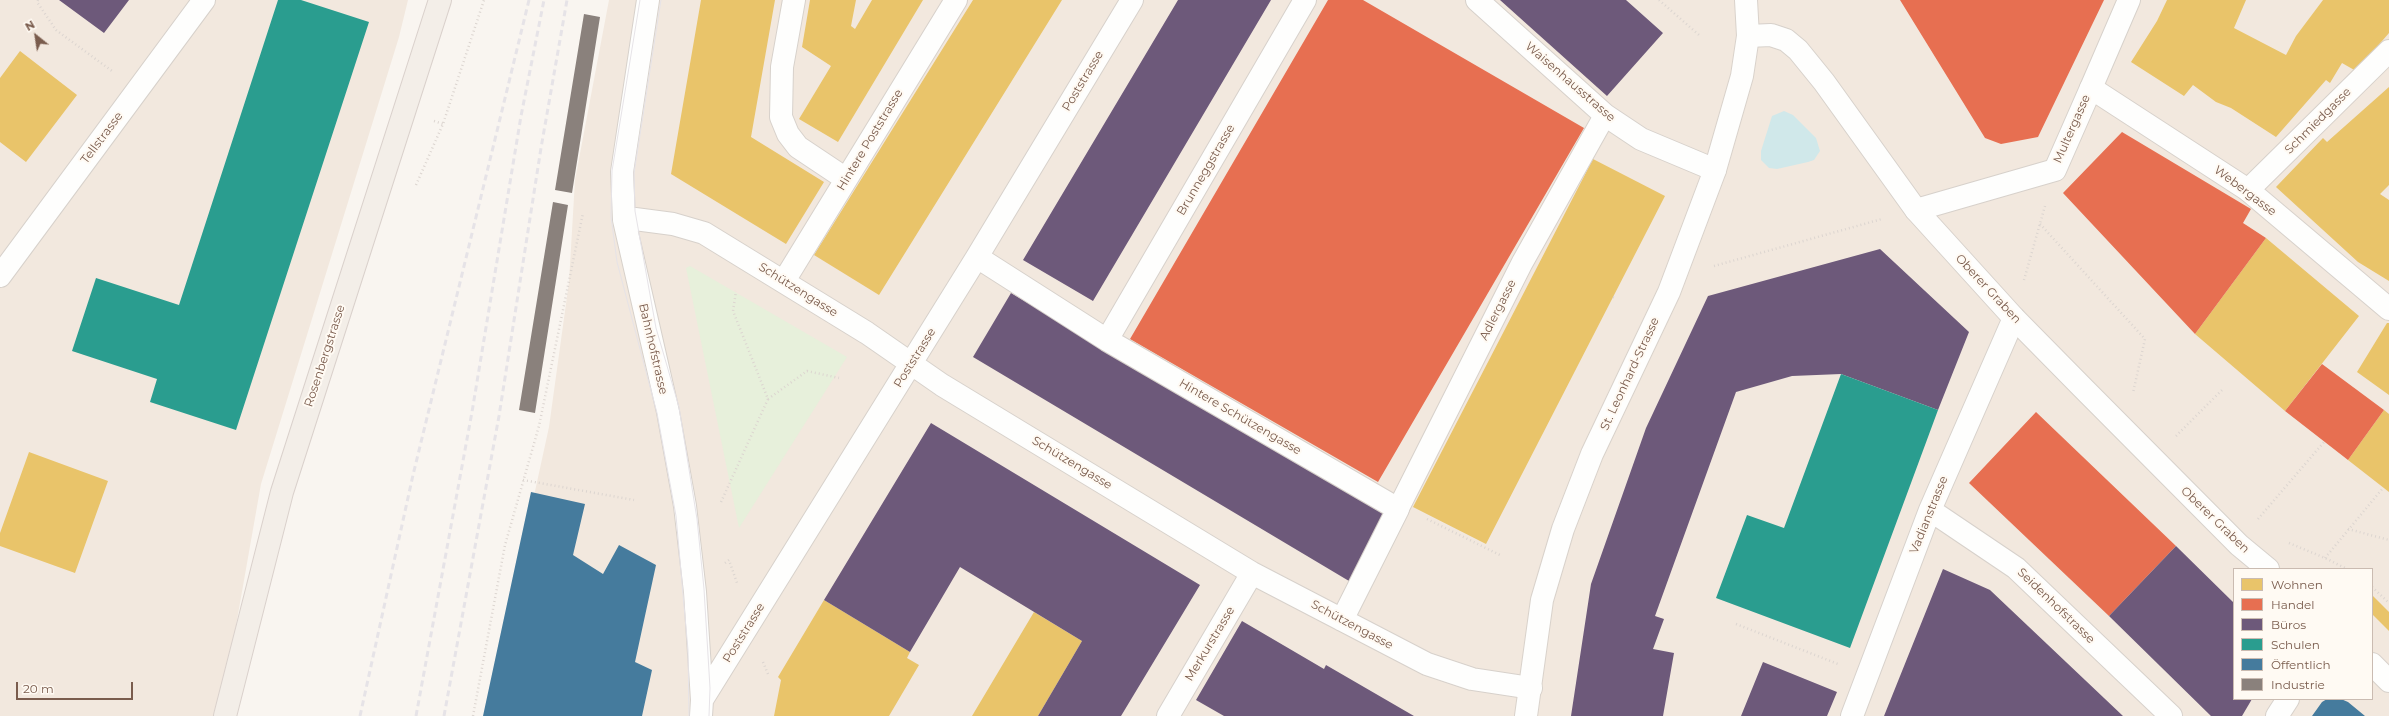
<!DOCTYPE html>
<html>
<head>
<meta charset="utf-8">
<style>
	body { margin:0 }
	#map { position:relative; width:2389px; height:716px; overflow:hidden; background:#f9f5f0; font-family:Montserrat,sans-serif }
	canvas { display:block }
	.legend { position:absolute; left:2233px; top:568px; width:140px; height:132px; box-sizing:border-box; background:#fffaf3; border:1px solid #cabbb1; margin:0; padding:5px 7px; list-style:none; font-size:12px; color:#7a5c4d }
	.legend li { display:flex; align-items:center; gap:8px; height:20px }
	.legend b { width:20px; border:1px solid #cabbb1 }
	.north { position:absolute; left:16px; top:16px; width:40px; height:40px; -webkit-text-stroke:3px #fffaf3; paint-order:stroke; rotate:330deg; font-size:11px; font-weight:700; line-height:16px; text-align:center; color:#7a5c4d }
	.north::after { content:''; display:block; margin:auto; width:14px; height:18px; background:#7a5c4d; clip-path:polygon(50% 0,100% 100%,50% 72%,0 100%) }
	.scale { position:absolute; left:16px; top:682px; width:117px; height:18px; box-sizing:border-box; border:2px solid #7a5c4d; border-top:0; padding-left:5px; font-size:12px; line-height:14px; white-space:nowrap; color:#7a5c4d; -webkit-text-stroke:3px #fffaf3; paint-order:stroke }
</style>
</head>
<body>
<div id="map">
<canvas width="2389" height="716"></canvas>
<ul class="legend">
<li><b style="height:11px;background:#e9c46a"></b>Wohnen</li>
<li><b style="height:11px;background:#e76f51"></b>Handel</li>
<li><b style="height:11px;background:#6d597a"></b>Büros</li>
<li><b style="height:11px;background:#2a9d8f"></b>Schulen</li>
<li><b style="height:11px;background:#457b9d"></b>Öffentlich</li>
<li><b style="height:11px;background:#8a817c"></b>Industrie</li>
</ul>
<div class="north">N</div>
<div class="scale">20 m</div>
</div>
<script>
const g = document.querySelector('canvas').getContext('2d');
g.lineJoin = 'round';
function fill(path, color) {
  g.fillStyle = color;
  g.fill(path, 'evenodd');
}
function toPath(rows) {
  const path = new Path2D();
  for (const r of rows) {
    path.moveTo(r[0], r[1]);
    for (let i = 2; i < r.length; i += 2) path.lineTo(r[i], r[i + 1]);
  }
  return path;
}
function strokePath(path, color, width, dash) {
  g.strokeStyle = color;
  g.lineWidth = width;
  g.lineCap = dash ? 'butt' : 'round';
  g.setLineDash(dash || []);
  g.stroke(path);
}
function drawText(font, color, halo, rows, align = 'center') {
  g.font = font + ' Montserrat,sans-serif';
  g.lineWidth = 4;
  g.setLineDash([]);
  g.textBaseline = 'middle';
  g.strokeStyle = halo;
  g.fillStyle = color;
  for (const [text, x, y, turn = 0] of rows) {
    g.save();
    g.translate(x, y);
    g.rotate((+turn || 0) * Math.PI / 180);
    g.textAlign = isNaN(turn) ? turn : align;
    if (halo) g.strokeText(text, 0, 0);
    g.fillText(text, 0, 0);
    g.restore();
  }
}
fill(toPath([
	[0,0,408,0,399,37,261,484,220,716,0,716],
	[609,0,2389,0,2389,716,486,716,549,427,569,282,575,180],
	[2234,569,2372,569,2372,699,2234,699]
]), '#f2e8de');
fill(toPath([
	[690,266,847,357,739,528,686,268]
]), '#e7f0db');
fill(toPath([
	[1784,111,1793,115,1816,138,1820,151,1814,160,1808,162,1777,169,1769,168,1761,160,1761,151,1772,116]
]), '#d0e8ea');
fill(toPath([
	[701,0,775,0,751,137,824,182,786,244,671,174],
	[810,0,856,0,851,26,855,29,872,0,923,0,838,142,799,119,831,66,802,47],
	[973,0,1062,0,879,295,814,255],
	[2167,0,2246,0,2234,28,2286,55,2296,36,2323,0,2389,0,2389,33,2356,71,2342,63,2330,83,2326,80,2276,137,2231,108,2216,102,2193,85,2184,96,2131,62,2157,21],
	[20,51,77,95,26,162,0,142,0,78],
	[2389,87,2389,185,2380,194,2389,200,2389,281,2358,262,2276,187,2323,138,2327,142],
	[1593,159,1665,196,1486,544,1413,507],
	[2266,238,2359,316,2285,411,2195,334],
	[2387,323,2389,323,2389,395,2357,372],
	[2384,410,2389,414,2389,492,2348,460],
	[29,452,108,481,75,573,0,546,0,533],
	[2372,595,2389,612,2389,631,2372,614],
	[824,600,910,652,907,658,919,665,889,716,774,716,781,680,778,677],
	[1034,612,1082,641,1038,716,972,716]
]), '#e9c46a');
fill(toPath([
	[1328,0,1363,0,1584,128,1378,482,1130,339],
	[1900,0,2104,0,2038,137,2001,144,1985,138],
	[2122,132,2251,209,2243,223,2266,238,2195,334,2063,193],
	[2322,364,2384,410,2348,460,2285,411],
	[2036,412,2176,546,2109,616,1969,483]
]), '#e76f51');
fill(toPath([
	[59,0,129,0,104,33],
	[1178,0,1271,0,1093,301,1023,260],
	[1500,0,1626,0,1663,33,1607,96],
	[1880,249,1969,332,1938,410,1841,374,1792,376,1736,392,1655,616,1664,619,1653,649,1674,653,1663,716,1571,716,1591,584,1646,428,1708,296],
	[1011,293,1387,516,1349,581,973,357],
	[931,423,1200,585,1121,716,1038,716,1082,641,960,567,910,652,824,600],
	[2176,546,2234,603,2234,699,2252,699,2242,716,2211,716,2109,616],
	[1943,569,1990,590,2123,716,1884,716],
	[1242,621,1324,669,1326,665,1414,716,1224,716,1196,700],
	[1763,662,1837,692,1827,716,1741,716]
]), '#6d597a');
fill(toPath([
	[278,0,301,0,369,22,236,430,150,402,157,379,72,351,96,278,179,305],
	[1841,374,1938,410,1850,648,1716,598,1747,515,1784,528]
]), '#2a9d8f');
fill(toPath([
	[531,492,585,504,573,555,603,574,619,545,656,565,635,662,652,670,642,716,483,716],
	[2327,699,2341,699,2348,702,2365,716,2312,716,2322,702]
]), '#457b9d');
fill(toPath([
	[584,14,600,17,572,193,555,190],
	[553,202,568,205,535,413,519,410]
]), '#8a817c');
const service = toPath([
	[1398,509,1522,263,1605,115]
]);
const pedestrian = toPath([
	[2091,88,2129,0],
	[2248,190,2389,51]
]);
const minor = toPath([
	[648,0,622,172,624,220,668,412,685,506,695,592,702,700,701,716],
	[794,0,782,67,781,117,788,134,798,147,846,179],
	[1477,0,1605,115,1641,139,1715,170],
	[1916,210,2055,170,2091,88,2248,190,2389,309],
	[624,220,635,219,673,224,704,233,867,333,942,385,1252,573,1427,664,1472,679,1531,688],
	[977,257,1107,340,1398,509,1342,620],
	[0,276,204,0],
	[784,281,956,0],
	[1107,340,1305,0],
	[1930,510,2016,568,2171,716],
	[702,700,977,257,1132,0],
	[1168,716,1252,573],
	[1852,716,1930,510,2014,318],
	[2277,716,2288,699]
]);
const tertiary = toPath([
	[1748,36,1771,35,1786,40,1798,50,1824,82,1916,210,2014,318,2080,385,2239,545,2268,569],
	[2372,664,2389,681]
]);
const secondary = toPath([
	[1526,716,1542,600,1563,529,1592,454,1669,292,1715,170,1742,76,1748,36,1746,0]
]);
const primary = toPath([
	[225,716,282,492,440,0]
]);
strokePath(service, '#d7d1cb', 23);
strokePath(pedestrian, '#d7d1cb', 24);
strokePath(minor, '#d7d1cb', 24);
strokePath(tertiary, '#d7d1cb', 24);
strokePath(secondary, '#d9d2cb', 24);
strokePath(primary, '#dad1cc', 24);
strokePath(toPath([
	[38,0,37,2,56,30,112,71],
	[1659,0,1699,35],
	[434,121,443,124],
	[416,185,443,124,484,0],
	[2040,224,2145,339,2133,393],
	[1714,266,1882,219],
	[2024,280,2045,206],
	[1613,297,1616,298],
	[768,399,807,371,839,378],
	[2176,436,2222,390],
	[523,480,634,500],
	[721,502,768,399,733,311,736,291],
	[1427,519,1502,556],
	[2258,519,2324,442],
	[2348,529,2389,540],
	[2289,543,2325,558,2347,569],
	[2325,558,2383,488],
	[725,563,729,560,737,583],
	[2372,587,2389,603],
	[1736,624,1838,664],
	[763,662,768,674],
	[473,716,505,545,539,426,583,213]
]), '#dcd5d0', 2.5, [1, 3]);
strokePath(service, '#fefefd', 21);
strokePath(pedestrian, '#fefefd', 22);
strokePath(minor, '#fefefd', 22);
strokePath(tertiary, '#fefefd', 22);
strokePath(secondary, '#fefefd', 22);
strokePath(primary, '#f3eee8', 22);
strokePath(toPath([
	[640,0,612,171,611,216,617,262,657,413,676,516,688,650,689,716],
	[661,0,634,173,635,211,656,328,679,407,697,519,704,589,710,688,709,716]
]), '#e6e3e7', 1);
strokePath(toPath([
	[360,716,413,475,529,0],
	[416,716,472,412,521,116,544,0],
	[444,716,499,416,541,148,567,0]
]), '#e6e3e7', 3, [6, 4]);
drawText('12px', '#7a5c4d', '#fffaf3', [
	["Poststrasse",1083,81,-59],
	["Waisenhausstrasse",1570,82,41],
	["Schmiedgasse",2318,121,-45],
	["Multergasse",2072,129,-66],
	["Tellstrasse",102,138,-53],
	["Hintere Poststrasse",870,140,-59],
	["Brunneggstrasse",1206,170,-60],
	["Webergasse",2245,191,37],
	["Oberer Graben",1988,289,47],
	["Schützengasse",798,290,32],
	["Adlergasse",1498,310,-63],
	["Bahnhofstrasse",653,349,77],
	["Rosenbergstrasse",325,356,-72],
	["Poststrasse",915,358,-58],
	["St. Leonhard-Strasse",1630,374,-65],
	["Hintere Schützengasse",1240,417,30],
	["Schützengasse",1072,463,31],
	["Vadianstrasse",1929,515,-68],
	["Oberer Graben",2215,520,44],
	["Seidenhofstrasse",2056,606,44],
	["Schützengasse",1352,625,28],
	["Poststrasse",744,633,-58],
	["Merkurstrasse",1210,644,-59]
]);
</script>
</body>
</html>
